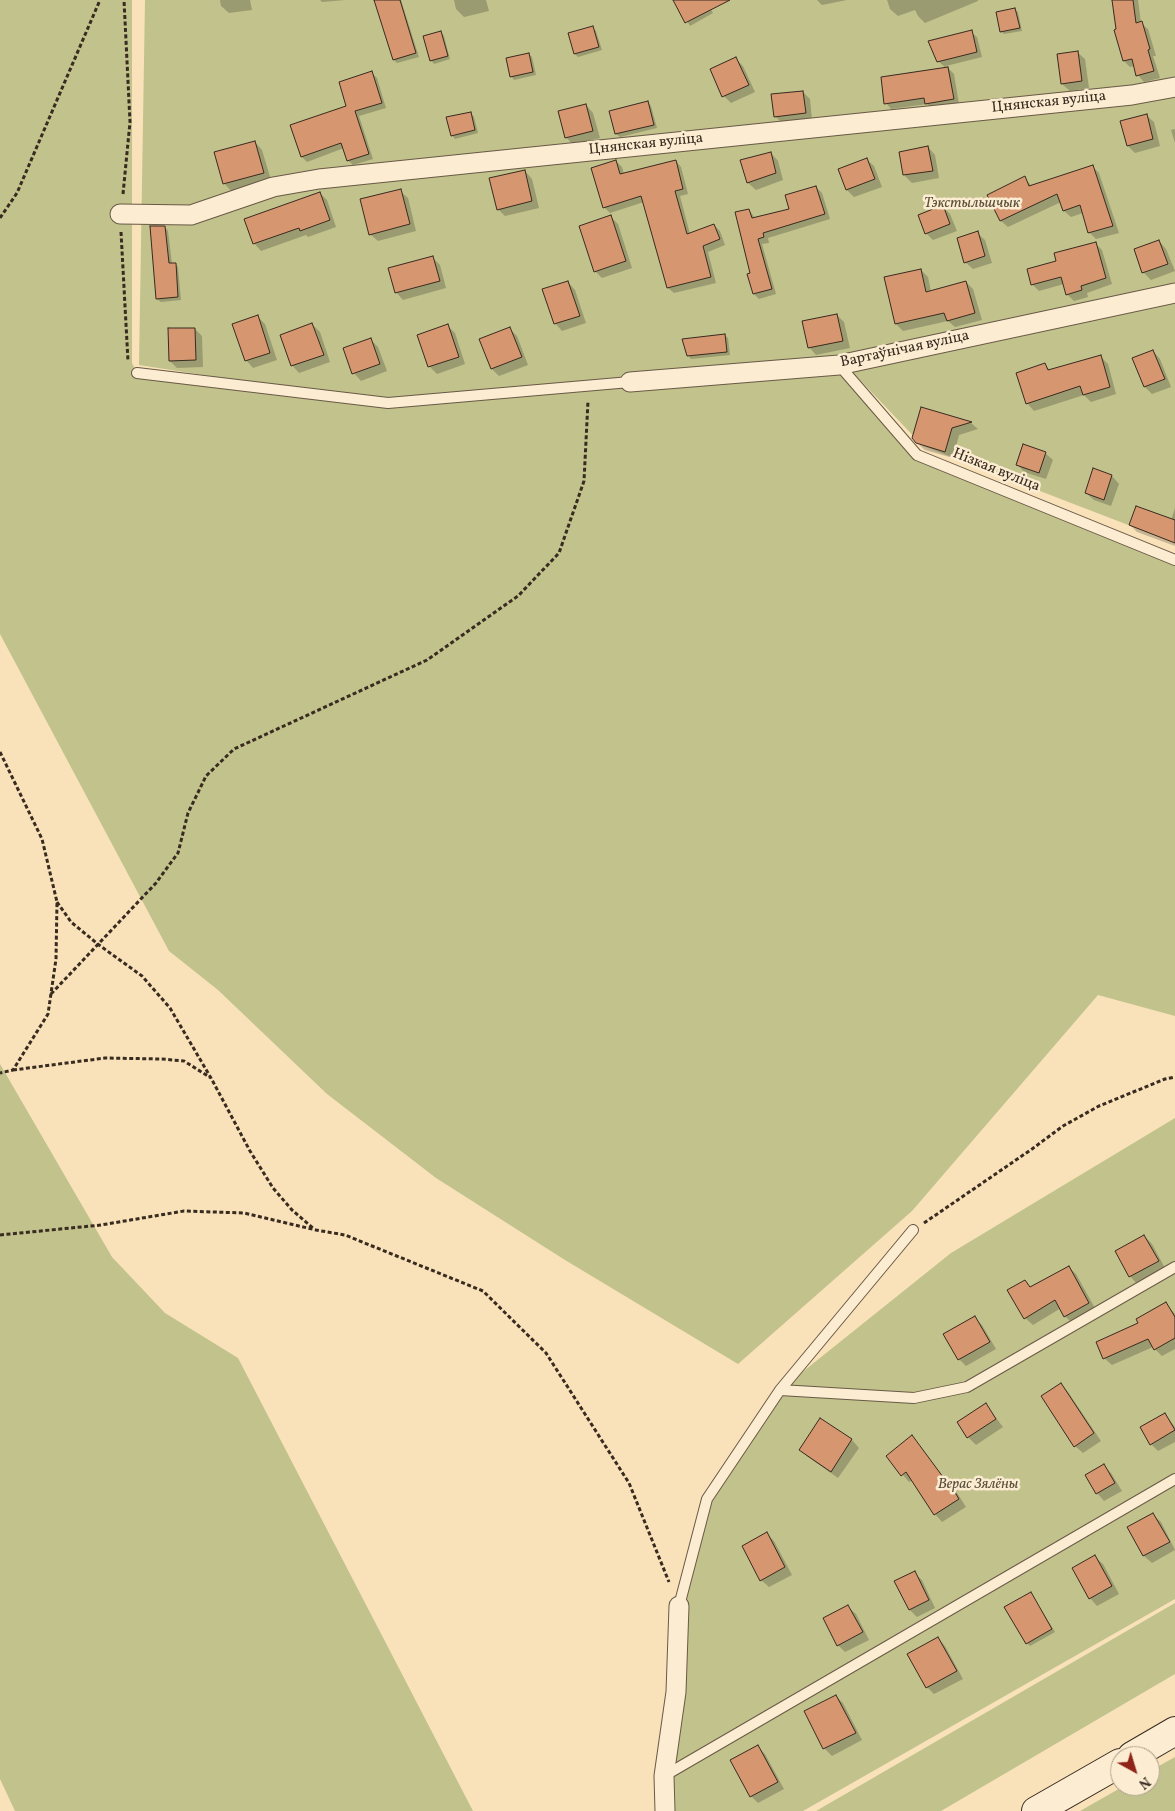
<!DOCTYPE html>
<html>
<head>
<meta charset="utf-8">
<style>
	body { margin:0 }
	#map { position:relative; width:1175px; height:1811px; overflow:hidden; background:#f9e2b9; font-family:Vollkorn,serif }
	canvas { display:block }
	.north { position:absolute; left:1110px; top:1746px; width:50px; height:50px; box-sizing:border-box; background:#fbecd2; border:1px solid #ad9f8b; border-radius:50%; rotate:141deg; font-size:14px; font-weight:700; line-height:20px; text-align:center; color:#392b20 }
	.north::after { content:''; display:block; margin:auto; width:18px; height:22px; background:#8f2418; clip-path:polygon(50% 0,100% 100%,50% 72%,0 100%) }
</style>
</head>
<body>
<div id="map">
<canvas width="1175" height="1811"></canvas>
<div class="north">N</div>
</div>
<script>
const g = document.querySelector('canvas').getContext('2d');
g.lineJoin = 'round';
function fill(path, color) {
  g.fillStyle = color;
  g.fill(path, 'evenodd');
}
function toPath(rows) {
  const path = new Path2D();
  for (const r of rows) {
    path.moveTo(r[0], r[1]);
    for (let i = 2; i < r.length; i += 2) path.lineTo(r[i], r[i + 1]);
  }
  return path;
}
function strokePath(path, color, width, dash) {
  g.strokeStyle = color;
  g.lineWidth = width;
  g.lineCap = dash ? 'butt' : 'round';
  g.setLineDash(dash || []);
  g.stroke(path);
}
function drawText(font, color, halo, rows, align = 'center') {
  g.font = font + ' Vollkorn,serif';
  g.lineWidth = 5;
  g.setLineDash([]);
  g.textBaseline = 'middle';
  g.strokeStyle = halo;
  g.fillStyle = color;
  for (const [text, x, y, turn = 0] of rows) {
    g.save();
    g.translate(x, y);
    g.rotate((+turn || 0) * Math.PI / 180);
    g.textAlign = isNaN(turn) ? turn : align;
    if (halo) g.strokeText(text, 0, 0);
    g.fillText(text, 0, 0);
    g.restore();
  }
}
fill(toPath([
	[0,0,132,0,132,363,137,373,364,400,139,365,145,0,1175,0,1175,543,923,446,838,357,839,364,917,455,1175,560,1175,1016,1098,995,912,1211,738,1364,565,1260,436,1178,327,1094,218,990,169,951,0,634],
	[0,1064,112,1257,165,1313,238,1358,473,1811,15,1811,0,1779],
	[1175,1118,1175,1599,803,1811,666,1811,679,1606,707,1499,780,1390,951,1253],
	[1175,1603,1175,1674,941,1811,816,1811],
	[1175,1757,1175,1811,1080,1811,1124,1786,1150,1786,1150,1771]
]), '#c1c28c');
fill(toPath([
	[220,0,250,0,252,10,229,13,221,6],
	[320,0,345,0,322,2],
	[385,0,401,0,419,57,397,63,394,60],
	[454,0,486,0,489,11,464,17,456,9],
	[675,0,720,0,709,6,713,13,690,26],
	[817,0,847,0,822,5],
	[887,0,978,0,978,1,925,23,918,16,915,10,898,16,890,9],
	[1113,0,1138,0,1141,23,1148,29,1156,56,1153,56,1160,78,1144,82,1138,75,1135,66,1130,67,1124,61],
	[1015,9,1018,12,1022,31,1004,34,1001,31],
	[593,28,596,31,602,50,578,57,575,54],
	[441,32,444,36,450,59,434,64,431,60],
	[971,32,977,37,982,57,946,66,954,74,959,104,932,109,927,104,891,109,886,103,946,68,938,61],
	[1077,52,1085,59,1089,88,1070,91,1062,84],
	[529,54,532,57,536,75,514,80,511,76],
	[736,59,743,66,755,92,731,103,724,96],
	[372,73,377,78,386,108,359,116,373,159,353,165,348,160,344,148,307,162,302,157,292,126,347,106],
	[803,92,810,99,812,120,782,123,775,116],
	[648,102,651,106,657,128,620,137,616,134],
	[586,105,593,113,600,138,573,145,566,137],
	[471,113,474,117,478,133,455,139,452,135],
	[1146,115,1154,122,1160,146,1135,153,1128,146],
	[1175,129,1175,143,1171,130],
	[255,142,262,150,271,180,231,191,224,183],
	[928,147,935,155,939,178,912,183,905,176,900,153],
	[771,153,778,161,783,180,756,190,748,183,742,161],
	[866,159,874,166,882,187,854,197,847,190,839,169],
	[616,161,622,167,624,174,676,161,681,167,688,194,680,196,690,234,714,225,720,231,725,245,708,252,716,283,674,293,668,288,644,202,610,213,604,207],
	[1092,166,1099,173,1119,233,1096,239,1089,232,1083,213,1071,217,1064,211,1061,202,1008,227,1001,221,1024,178,1032,186],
	[525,171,532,179,539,208,505,216,498,209],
	[816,187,822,193,830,219,768,238,769,243,762,244,776,294,759,299,754,294,751,274,749,210,755,218,790,210],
	[400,191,408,198,416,231,378,241,370,234],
	[320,193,327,200,336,227,308,237,306,235,261,251,254,243],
	[943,207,950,214,957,231,933,240,926,233],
	[611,217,618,224,632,268,602,278,595,271],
	[165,227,168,231,172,264,175,264,178,267,181,300,161,302,157,299],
	[977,233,985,240,992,263,973,269,965,262],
	[1159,241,1166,249,1175,271,1151,280,1144,273,1135,250],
	[1095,243,1102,250,1112,284,1087,293,1088,297,1074,301,1067,294,1064,284,1039,291,1032,284,1058,262],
	[432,257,440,265,446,288,403,300,396,292],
	[921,270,928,277,931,292,966,282,973,289,982,320,955,327,948,321,903,331,896,324],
	[568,282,575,290,586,323,562,331,555,323],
	[837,315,844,322,850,348,816,355,809,347],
	[258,317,265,324,277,360,253,368,246,360],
	[312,324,320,332,330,362,299,373,292,365],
	[448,326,455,333,465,364,437,374,429,366],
	[195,329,202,336,203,367,177,368,170,361],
	[510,329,517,336,528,365,499,376,492,369,481,340],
	[725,335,728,338,730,355,691,359,688,355],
	[371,340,378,347,387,371,361,381,354,373],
	[1153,351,1160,359,1171,387,1152,394,1145,387,1134,358],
	[1100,356,1108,364,1116,394,1091,402,1084,395,1034,411,1027,403,1045,365,1051,371],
	[921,408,971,423,978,429,959,435,953,458,925,450,917,443],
	[1045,453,1053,460,1046,479,1024,472,1017,464],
	[1094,470,1112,476,1119,484,1111,506,1094,500,1086,493],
	[1175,508,1175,546,1137,532,1130,525,1171,520],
	[1144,1236,1152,1244,1165,1268,1137,1284,1130,1276],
	[1069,1267,1076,1274,1096,1310,1072,1323,1065,1316,1061,1308,1033,1325,1025,1318,1025,1281,1031,1288],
	[1166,1304,1175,1314,1175,1349,1162,1356,1153,1347,1112,1365,1104,1358,1140,1324],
	[975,1318,982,1325,996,1349,966,1366,959,1359],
	[1061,1384,1068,1392,1101,1441,1083,1453,1075,1446],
	[986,1405,1003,1427,976,1445,968,1437,959,1423],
	[1165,1414,1175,1427,1175,1442,1158,1451,1151,1444],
	[821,1420,852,1440,859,1448,838,1478,808,1457,800,1450],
	[912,1437,944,1478,952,1485,966,1507,942,1522,935,1514,913,1480,909,1482,887,1456],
	[1104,1466,1111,1473,1122,1491,1104,1501,1097,1493,1087,1476],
	[1153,1515,1161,1522,1175,1550,1152,1563,1144,1556,1129,1528],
	[767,1534,774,1541,792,1575,769,1587,761,1580],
	[1095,1557,1103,1564,1119,1594,1097,1606,1090,1598],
	[914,1573,922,1580,935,1608,917,1617,910,1610,896,1582],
	[1031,1593,1055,1632,1030,1646,1027,1643],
	[848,1607,856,1614,869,1640,845,1652,838,1645],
	[938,1638,945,1646,963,1679,934,1694,927,1687],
	[836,1696,843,1703,862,1740,832,1756,824,1748,805,1712],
	[758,1747,765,1754,784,1789,758,1803,751,1796]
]), '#0003');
const building = toPath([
	[374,0,400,0,416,53,393,60,374,0],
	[673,0,730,0,685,23,673,0],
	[1112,0,1133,0,1136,23,1142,21,1150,49,1148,50,1154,71,1136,76,1132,59,1123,61,1114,30,1116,29,1112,0],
	[1015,8,1020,28,1000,32,996,12,1015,8],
	[593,26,599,47,574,54,568,33,593,26],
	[972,30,977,52,937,62,928,41,972,30],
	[441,31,448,56,430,61,423,36,441,31],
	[1078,51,1082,81,1061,84,1057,54,1078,51],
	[529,53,533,72,510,77,506,58,529,53],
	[736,57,749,85,722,97,710,69,736,57],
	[948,67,954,99,925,104,924,98,884,104,881,77,948,67],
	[372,71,382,103,355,111,369,154,347,161,341,143,301,157,290,125,346,106,339,82,372,71],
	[803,91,806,113,774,117,771,94,803,91],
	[648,101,654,125,615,134,609,111,648,101],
	[586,104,593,131,565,138,558,111,586,104],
	[471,112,475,130,451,136,446,117,471,112],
	[1147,114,1153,139,1127,146,1120,121,1147,114],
	[255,141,264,173,223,184,214,152,255,141],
	[928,146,933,171,903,175,899,152,928,146],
	[771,152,776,173,747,183,740,160,771,152],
	[867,158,875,179,846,190,838,169,867,158],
	[616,160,620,174,676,160,683,189,675,191,687,234,714,224,720,239,703,246,711,277,667,288,641,196,603,208,591,168,616,160],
	[1093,165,1113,226,1088,233,1080,205,1063,211,1057,194,1000,221,987,195,1025,176,1029,186,1093,165],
	[525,170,532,201,497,210,489,178,525,170],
	[816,186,825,214,763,233,764,237,758,239,772,289,753,294,747,274,750,273,735,212,749,209,752,218,789,209,785,195,816,186],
	[401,189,410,224,369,235,360,199,401,189],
	[320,192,330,220,300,231,299,228,253,244,244,219,320,192],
	[943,205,950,224,925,234,918,215,943,205],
	[611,215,626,261,594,272,579,226,611,215],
	[150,226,165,226,169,263,176,263,178,297,156,299,150,226],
	[978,231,985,256,964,263,957,238,978,231],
	[1159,240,1168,264,1142,273,1134,249,1159,240],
	[1096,242,1106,278,1081,286,1082,290,1066,295,1061,277,1031,285,1027,269,1056,261,1054,253,1096,242],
	[433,256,440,281,395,293,388,268,433,256],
	[921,269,926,292,966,281,975,313,947,321,944,313,895,324,884,277,921,269],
	[568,281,580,316,554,324,542,289,568,281],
	[837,314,843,341,808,348,802,321,837,314],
	[258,315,270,353,245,361,232,324,258,315],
	[312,323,324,355,291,366,280,335,312,323],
	[448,324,459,357,428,367,417,335,448,324],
	[510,327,522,357,491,369,479,339,510,327],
	[168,328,195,328,196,360,169,361,168,328],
	[725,334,727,352,687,356,682,339,725,334],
	[371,338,380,364,352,374,343,348,371,338],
	[1153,350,1165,379,1144,387,1132,358,1153,350],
	[1101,355,1110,387,1083,395,1080,386,1026,404,1016,373,1045,363,1048,370,1101,355],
	[921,407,972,422,952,428,945,452,916,443,912,438,921,407],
	[1023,444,1046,452,1039,473,1016,465,1023,444],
	[1093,468,1112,475,1104,500,1085,493,1093,468],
	[1136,506,1175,520,1175,543,1129,525,1136,506],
	[1144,1235,1159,1261,1129,1277,1115,1251,1144,1235],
	[1069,1266,1089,1303,1064,1317,1055,1300,1024,1319,1007,1290,1025,1280,1030,1287,1069,1266],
	[1166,1302,1175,1317,1175,1338,1154,1350,1148,1339,1103,1359,1096,1342,1138,1323,1136,1319,1166,1302],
	[975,1316,990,1342,958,1360,943,1334,975,1316],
	[1061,1383,1094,1433,1074,1447,1041,1396,1061,1383],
	[986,1403,996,1419,967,1438,957,1422,986,1403],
	[1165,1413,1175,1430,1150,1445,1140,1427,1165,1413],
	[820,1418,852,1439,831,1472,799,1450,820,1418],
	[912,1435,943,1477,945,1476,959,1499,934,1515,906,1472,901,1476,886,1456,912,1435],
	[1104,1464,1115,1483,1096,1494,1085,1475,1104,1464],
	[1153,1513,1170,1542,1143,1556,1127,1527,1153,1513],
	[767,1532,785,1567,760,1581,742,1546,767,1532],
	[1095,1555,1112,1586,1089,1599,1072,1568,1095,1555],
	[915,1571,929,1600,909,1610,894,1581,915,1571],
	[1031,1592,1052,1629,1026,1644,1004,1607,1031,1592],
	[848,1605,863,1632,837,1646,823,1618,848,1605],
	[938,1637,957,1671,926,1688,907,1654,938,1637],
	[836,1695,856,1733,823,1749,804,1711,836,1695],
	[758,1745,778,1782,750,1797,730,1760,758,1745]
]);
fill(building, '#d6966f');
strokePath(building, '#392b20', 1);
const service = toPath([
	[839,365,917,455,1175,560],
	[137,373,388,403,630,382],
	[780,1390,914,1398,967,1387,1175,1267],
	[679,1606,707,1499,780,1390,913,1230],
	[664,1776,1175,1479]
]);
const minor = toPath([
	[120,214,191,215,273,187,319,179,1132,95,1175,87],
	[630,382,839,365,1175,293],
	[665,1811,664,1776,676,1692,679,1606]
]);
const secondary = toPath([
	[1132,1756,1175,1731],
	[1036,1811,1120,1763]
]);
strokePath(service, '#695946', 12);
strokePath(minor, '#695946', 21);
strokePath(secondary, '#392b20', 30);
strokePath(toPath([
	[123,194,130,122,124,0],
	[0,218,17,193,100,0],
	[121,232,128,361],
	[0,752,42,839,57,902,56,959,48,1014,13,1070,0,1073],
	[57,902,71,922,99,945,142,976,170,1008,211,1078,250,1151,273,1188,292,1210,314,1229],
	[51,994,156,883,178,853,188,813,206,776,234,749,427,660,518,596,559,553,584,481,588,401],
	[13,1070,105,1058,162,1059,184,1061,211,1078],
	[924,1223,1032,1149,1063,1126,1099,1106,1165,1079,1175,1077],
	[0,1235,101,1225,184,1211,244,1213,316,1230,345,1235,483,1291,546,1353,629,1483,669,1582]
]), '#392b20', 3, [4, 2.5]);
strokePath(service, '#fbecd2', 10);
strokePath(minor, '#fbecd2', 19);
strokePath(secondary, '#fbecd2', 28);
drawText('15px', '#392b20', '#fbecd2', [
	["Цнянская вуліца",1049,103,-6],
	["Цнянская вуліца",646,145,-6],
	["Вартаўнічая вуліца",905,350,-12],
	["Нізкая вуліца",996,471,22]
]);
drawText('italic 15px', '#5b513b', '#fbecd2', [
	["Тэкстыльшчык",972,204],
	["Верас Зялёны",978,1485]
]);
</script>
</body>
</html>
